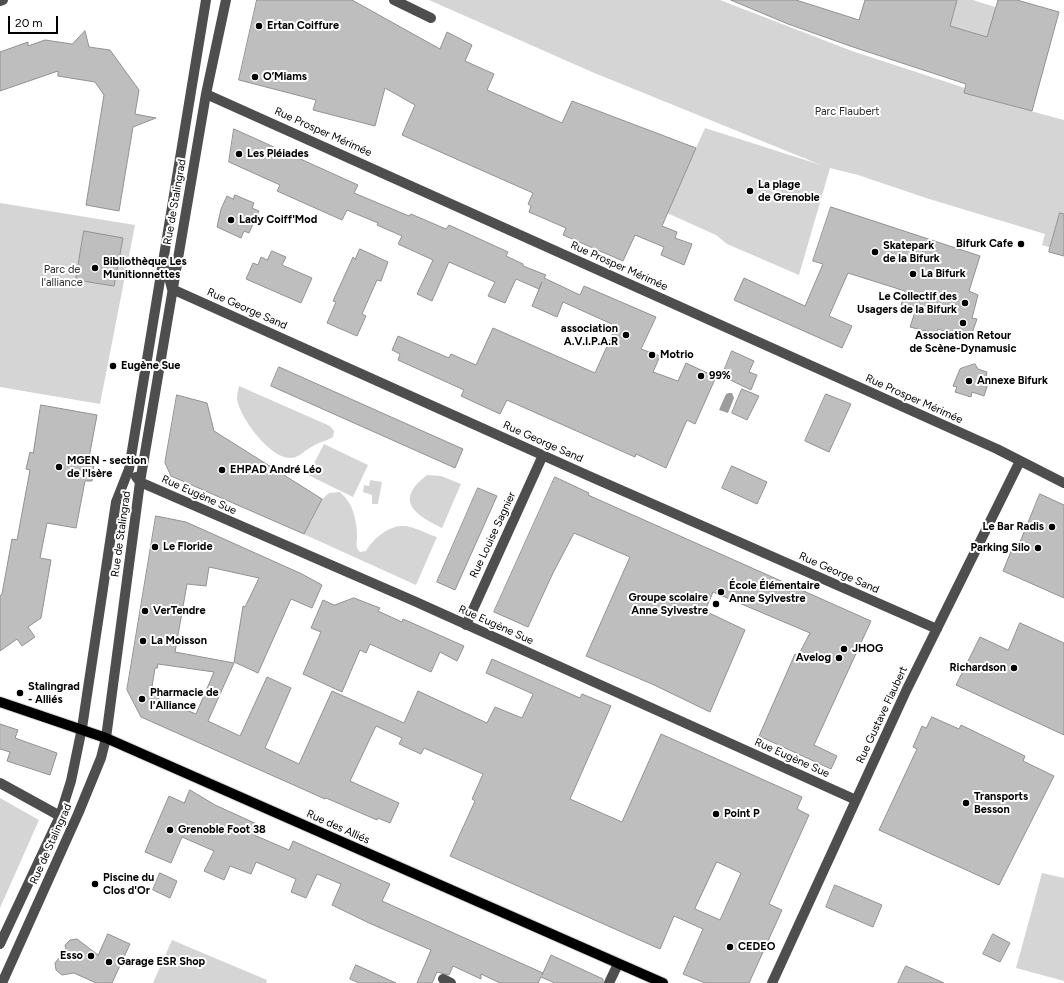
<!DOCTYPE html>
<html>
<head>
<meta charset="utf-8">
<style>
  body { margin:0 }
  #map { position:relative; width:1064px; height:983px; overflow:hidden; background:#fff; font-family:Figtree,sans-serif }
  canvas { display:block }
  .scale { position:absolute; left:8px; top:16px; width:50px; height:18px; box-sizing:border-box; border:2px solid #000; border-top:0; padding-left:5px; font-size:12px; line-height:14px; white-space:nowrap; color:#000; -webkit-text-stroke:3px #fff; paint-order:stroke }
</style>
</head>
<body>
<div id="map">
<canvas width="1064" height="983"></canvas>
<div class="scale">20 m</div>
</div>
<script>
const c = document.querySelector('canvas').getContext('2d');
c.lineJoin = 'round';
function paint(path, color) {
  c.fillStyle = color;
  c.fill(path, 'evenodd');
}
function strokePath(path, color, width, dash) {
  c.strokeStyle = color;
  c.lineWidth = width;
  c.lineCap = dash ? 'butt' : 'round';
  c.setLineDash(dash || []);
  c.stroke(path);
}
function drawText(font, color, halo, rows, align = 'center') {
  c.font = font + ' Figtree,sans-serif';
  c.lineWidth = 4;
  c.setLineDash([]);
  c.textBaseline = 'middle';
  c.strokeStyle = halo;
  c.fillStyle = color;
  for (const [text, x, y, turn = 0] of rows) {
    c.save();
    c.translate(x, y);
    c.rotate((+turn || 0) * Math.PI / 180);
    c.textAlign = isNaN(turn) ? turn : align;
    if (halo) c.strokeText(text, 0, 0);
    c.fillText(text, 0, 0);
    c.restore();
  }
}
paint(new Path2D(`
  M429 0H720L852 51 965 88 964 93 1064 120V252L1042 245 1045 234 926 198 858 175 830 168 799 275 727 244 716 235 667 213 705 128 821 165 592 72Z
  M957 0H973L998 8 987 37 950 26Z
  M0 203 135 225 100 404 0 387Z
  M239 386 330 426 334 431 333 437C327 441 319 442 313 446 306 449 299 458 291 458 270 459 240 418 237 399 237 395 238 390 239 386Z
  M324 444 368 465 353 497 308 475Z
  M427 475 441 476 461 484 442 528C416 515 393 501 427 475Z
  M370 480 382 482 378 504H372V495L363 492 364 485 369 486Z
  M340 492C353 503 357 520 357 537 357 543 355 547 360 552L366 551C373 539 387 527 401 526 412 525 427 534 437 537L416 585 299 532 303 523 309 524 311 522 320 501 329 493Z
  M0 798 39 820 0 908Z
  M1042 873 1064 878V981L1016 968Z
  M172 940 267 980 266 983H153Z`), '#d5d5d5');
paint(new Path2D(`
  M729 393H732L734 398 728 413 719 410 726 394Z`), '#9c9c9c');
const building = new Path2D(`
  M257 0H352L440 49 447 32 472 45 465 61 494 74 487 90 562 123 572 101 696 148 662 226 677 232 675 238 692 244 684 265 661 255 664 247 635 235 623 261 563 235 566 228 529 212 531 206 528 204 533 193 402 135 415 105 385 88 375 126 313 110 316 100 239 80Z
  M731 0H796L859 20 865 0H957L950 26 987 37 998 0H1017L1059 12 1032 111 964 93 966 84 853 47 788 24Z
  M85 31 89 47 110 50 139 90 135 114 156 118 133 127 119 211 86 205 104 95 95 82 58 76V71L0 91V52L28 42V46L45 40 72 44Z
  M234 129 358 185 354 193 409 216 411 214 446 229 449 225 508 252 506 256 523 264V266L546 275 544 278 580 295 584 286 656 317 641 349 660 356 653 372 678 381 686 363 716 377 695 424 687 420 666 468 636 454 635 457 507 400 500 414 461 396 464 390 398 360 400 354 392 350 398 336 449 358 451 354 476 365 493 328 595 373 616 326 563 302 557 317 532 306 542 282 539 289 516 279 505 303 488 296 495 282 449 262 432 301 417 294 433 260 398 244 402 236 377 225 378 223 347 210 342 220 277 191 280 185 229 162Z
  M235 195 254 203 252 208 259 211 249 233 244 231 241 238 217 227 221 209 227 196 233 199Z
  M831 207 980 256 969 291 978 295 972 318 977 319 970 339 938 329 937 334 910 327 916 309 901 305 905 291 848 273 829 316 852 326 842 348 734 300 744 278 805 306 823 264 813 261Z
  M1060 213 1064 214V256L1049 252Z
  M84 231 123 238 114 286 76 280Z
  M360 249 388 262 381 281 377 280 362 314 366 316 357 336 327 323 336 302 333 301 353 257 355 259Z
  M272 251 286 257 282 265 312 278 301 303 246 279 253 263 258 265 261 257 267 260Z
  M732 351 754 361 749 372 757 375 751 390 722 376Z
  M975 364 978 369 987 372 986 376 990 377 984 396 972 392 971 397 955 392 957 387 953 386 960 369Z
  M279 367 463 449 455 468 271 386Z
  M742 389 759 396 747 420 732 413Z
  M826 394 851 404 829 452 805 441Z
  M177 395 207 403 214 431 322 499 304 534 171 476 165 463Z
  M41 405 97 415 88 463 94 464 92 481H85L76 528 47 523 40 558 51 560 41 618 28 627 35 637 22 646 17 639 0 651V596L2 594 12 539 17 540 30 470 26 469 30 452 33 453Z
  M732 466 767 482 757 504 722 488Z
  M555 477 589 493 588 495 871 621 814 745 837 756 831 769 759 736 795 654 798 656 810 633 713 592 705 611 745 630 710 712 652 684 586 656 630 557 574 533 553 573 528 627 494 612Z
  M478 488 497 496 455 590 437 582Z
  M1040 494 1064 505V598L1003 571 1014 544 1018 546Z
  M156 516 186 522 302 574 322 585 312 608 291 599 258 673 234 662 243 606 245 607 259 578 209 567 206 586 187 584 175 652 234 663 208 721 240 736 267 677 291 688 265 748 299 764 332 691 404 723 418 691 487 723 495 707 522 718 533 694 486 673 492 659 580 698 582 694 611 706 570 799 622 822 661 734 802 797 797 809 809 815 769 904 782 910 749 983H705L683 974 703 929 674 916 660 949 450 856 475 801 472 799 483 774 424 748 421 754 399 744 402 738 376 726 350 781 399 803 390 823 378 818 377 820 326 798 325 799 141 717 127 690ZM158 664 214 672 196 714 159 699 152 687 155 668H157ZM717 862 741 873 720 920 695 909Z
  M354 598 380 608 378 611 402 622 403 619 464 646 457 661 440 652 431 672 370 644 366 653 360 650 342 692 303 674 321 632 311 628 323 600 334 605Z
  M1020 623 1064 643V735L956 685 980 637 1008 650Z
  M932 717 959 729 961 725 1025 756 1023 761 1054 776 999 885 879 830 917 749 913 747 922 726 926 728Z
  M0 724 18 730 15 738 57 753 50 775 7 761 10 752 0 749Z
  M190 790 215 805 259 825 254 835 289 850 293 841 390 884 382 901 543 973 542 975 551 955 603 979V983H555L541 977 538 983H500L481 974V979L453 966 449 975 437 972 432 983H417L431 950 369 923 332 905 341 884 317 874 306 898 291 892 296 879 256 862 251 874 230 866 224 880 204 871 214 851 182 837 171 863 145 852 169 796 184 803Z
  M160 873 177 881 170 898 153 890Z
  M835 885 882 905 873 927 826 907Z
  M108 934 130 944 112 983H96L74 973 62 975 56 970 55 963 66 949 65 945 70 940 77 939 98 955Z
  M993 934 1010 943 1000 962 983 954Z
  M356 965 396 983H359L350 979Z
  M906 966 944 983H898Z`);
paint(building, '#bebebe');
strokePath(building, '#929292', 1);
const major = new Path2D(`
  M0 702 106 738 663 983`);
strokePath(major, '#dbdbdb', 12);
strokePath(new Path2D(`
  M394 0 431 18
  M0 1 3 0
  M206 94 997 449 1064 483
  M164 258 172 289 589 476 937 629
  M136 477 140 482 414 601 856 800
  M466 625 543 455
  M0 783 60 816
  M0 944 60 816 71 781 82 728 116 502 129 469 206 0
  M443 979 451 983
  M2 983 78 814 101 758 106 738 140 482 206 94 226 0
  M609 983 618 964
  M772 983 906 691 1020 461`), '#4e4e4e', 10);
strokePath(major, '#000', 10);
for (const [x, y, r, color] of [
  [259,26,4,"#000"],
  [255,77,4,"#000"],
  [239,154,4,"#000"],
  [750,191,4,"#000"],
  [231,220,4,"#000"],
  [1021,244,4,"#000"],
  [875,252,4,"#000"],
  [95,268,4,"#000"],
  [913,274,4,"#000"],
  [965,303,4,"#000"],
  [963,323,4,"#000"],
  [626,335,4,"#000"],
  [652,355,4,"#000"],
  [113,366,4,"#000"],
  [701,376,4,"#000"],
  [969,381,4,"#000"],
  [59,467,4,"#000"],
  [222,470,4,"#000"],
  [1052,527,4,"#000"],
  [155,547,4,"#000"],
  [1038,548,4,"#000"],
  [721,592,4,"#000"],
  [716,604,4,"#000"],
  [145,611,4,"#000"],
  [143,641,4,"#000"],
  [844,649,4,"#000"],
  [839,658,4,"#000"],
  [1014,668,4,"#000"],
  [20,693,4,"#000"],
  [142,699,4,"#000"],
  [966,803,4,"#000"],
  [716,814,4,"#000"],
  [170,830,4,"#000"],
  [95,884,4,"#000"],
  [730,947,4,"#000"],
  [91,956,4,"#000"],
  [109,962,4,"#000"]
]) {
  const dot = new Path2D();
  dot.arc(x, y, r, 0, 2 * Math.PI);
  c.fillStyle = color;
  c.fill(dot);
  strokePath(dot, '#fff', 1.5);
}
drawText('bold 11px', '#000', '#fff', [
  ["Ertan Coiffure",267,26],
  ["O’Miams",263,77],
  ["Les Pléiades",247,154],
  ["La plage",758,185],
  ["de Grenoble",758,198],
  ["Lady Coiff'Mod",239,220],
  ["Bifurk Cafe",1013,244,"right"],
  ["Skatepark",883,246],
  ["de la Bifurk",883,259],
  ["Bibliothèque Les",103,262],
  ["Munitionnettes",103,275],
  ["La Bifurk",921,274],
  ["Le Collectif des",957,297,"right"],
  ["Usagers de la Bifurk",957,310,"right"],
  ["association",618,329,"right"],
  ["A.V.I.P.A.R",618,342,"right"],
  ["Association Retour",963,336,"center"],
  ["de Scène-Dynamusic",963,349,"center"],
  ["Motrio",660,355],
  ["Eugène Sue",121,366],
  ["99%",709,376],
  ["Annexe Bifurk",977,381],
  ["MGEN - section",67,461],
  ["de l'Isère",67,474],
  ["EHPAD André Léo",230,470],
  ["Le Bar Radis",1044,527,"right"],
  ["Le Floride",163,547],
  ["Parking Silo",1030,548,"right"],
  ["École Élémentaire",729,586],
  ["Anne Sylvestre",729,599],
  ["Groupe scolaire",708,598,"right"],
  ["Anne Sylvestre",708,611,"right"],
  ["VerTendre",153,611],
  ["La Moisson",151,641],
  ["JHOG",852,649],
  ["Avelog",831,658,"right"],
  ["Richardson",1006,668,"right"],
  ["Stalingrad",28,687],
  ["- Alliés",28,700],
  ["Pharmacie de",150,693],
  ["l'Alliance",150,706],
  ["Transports",974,797],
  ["Besson",974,810],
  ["Point P",724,814],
  ["Grenoble Foot 38",178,830],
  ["Piscine du",103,878],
  ["Clos d'Or",103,891],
  ["CEDEO",738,947],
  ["Esso",83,956,"right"],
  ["Garage ESR Shop",117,962]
], 'left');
drawText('11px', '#2c2c2c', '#fff', [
  ["Parc Flaubert",847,112],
  ["Parc de",62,270],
  ["l'alliance",62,283]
]);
drawText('11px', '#000', '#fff', [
  ["Rue Prosper Mérimée",323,132,24],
  ["Rue de Stalingrad",175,202,-80],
  ["Rue Prosper Mérimée",619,266,24],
  ["Rue George Sand",247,309,24],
  ["Rue Prosper Mérimée",914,399,24],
  ["Rue George Sand",543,442,24],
  ["Rue Eugène Sue",199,495,24],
  ["Rue de Stalingrad",121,534,-82],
  ["Rue Louise Sagnier",493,535,-65],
  ["Rue George Sand",839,573,24],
  ["Rue Eugène Sue",496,625,24],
  ["Rue Gustave Flaubert",882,715,-65],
  ["Rue Eugène Sue",792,758,24],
  ["Rue des Alliés",338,827,24],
  ["Rue de Stalingrad",51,844,-66]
]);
</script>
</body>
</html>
